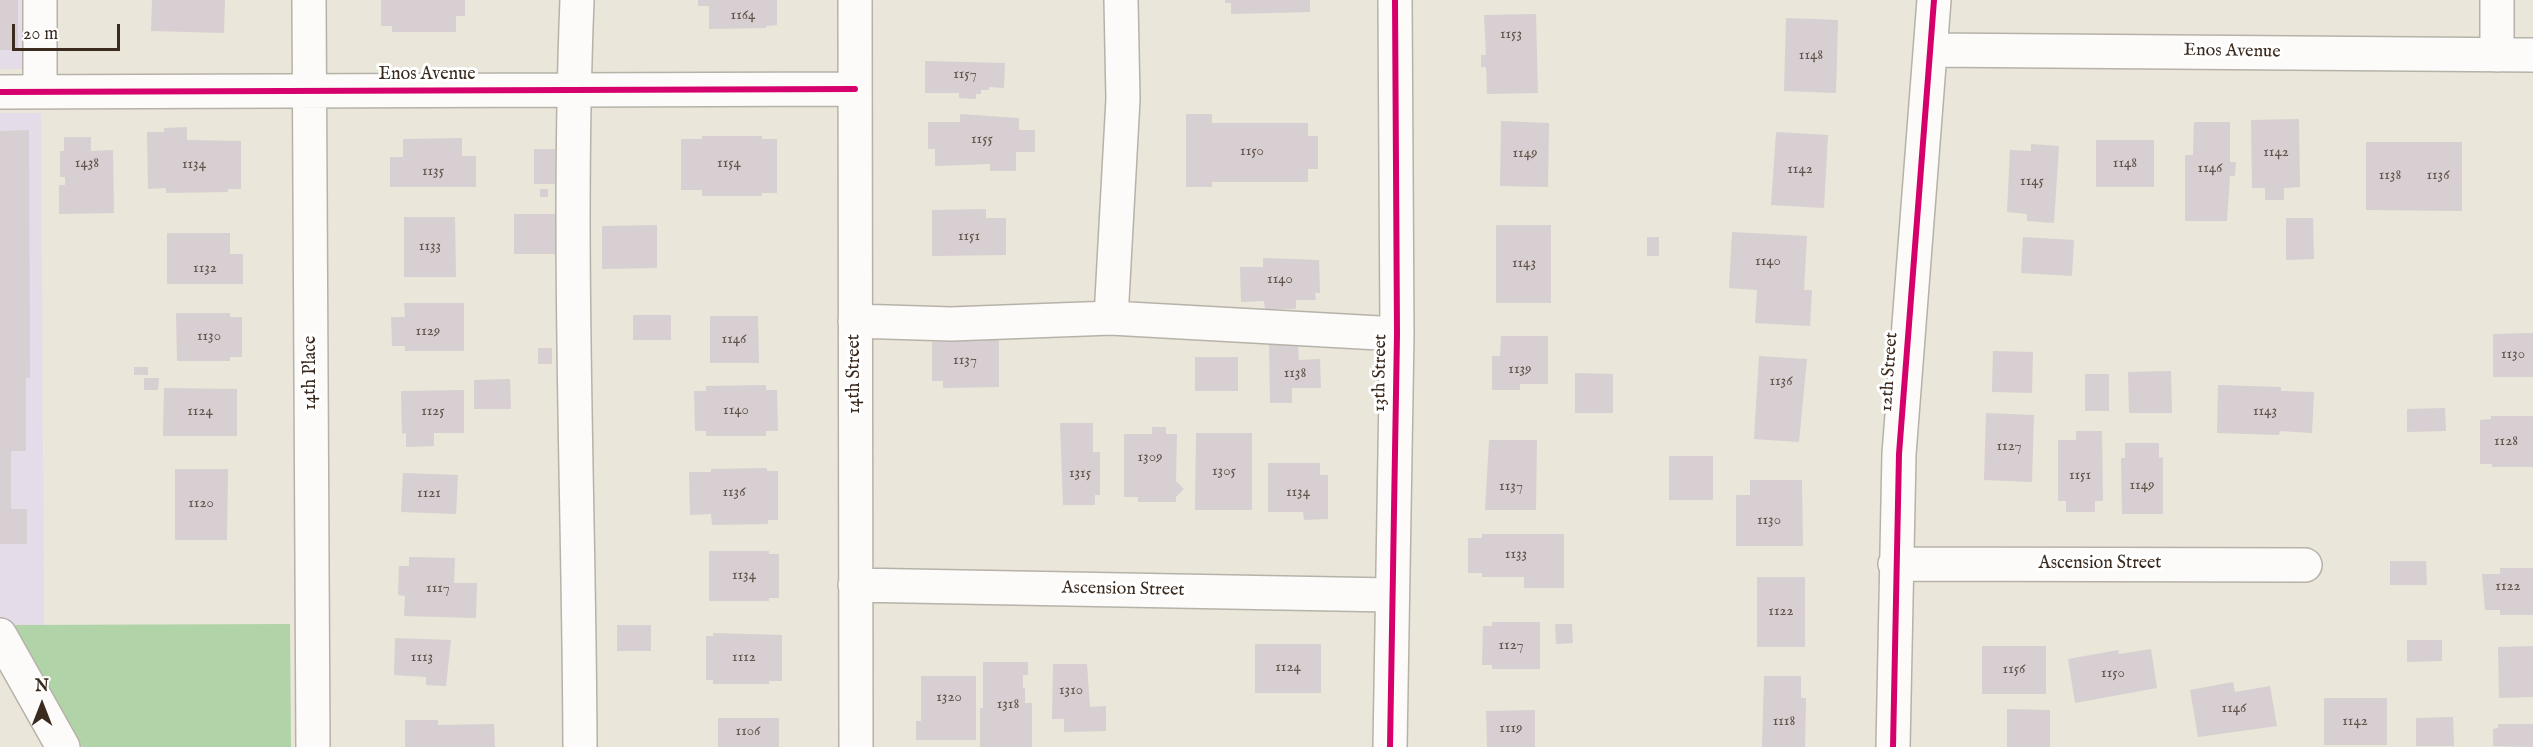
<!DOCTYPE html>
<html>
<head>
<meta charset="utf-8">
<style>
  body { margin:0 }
  #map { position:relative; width:2533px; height:747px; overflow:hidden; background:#eae6d9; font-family:"IM FELL English",serif }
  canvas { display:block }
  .north { position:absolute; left:12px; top:675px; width:60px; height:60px; -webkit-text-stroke:4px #fff; paint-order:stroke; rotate:0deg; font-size:16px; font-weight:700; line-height:24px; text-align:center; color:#3b2a1e }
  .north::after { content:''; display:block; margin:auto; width:21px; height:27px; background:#3b2a1e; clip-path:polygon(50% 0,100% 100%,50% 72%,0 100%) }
  .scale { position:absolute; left:12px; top:24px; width:108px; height:27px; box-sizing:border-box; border:3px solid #3b2a1e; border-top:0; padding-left:8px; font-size:18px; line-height:21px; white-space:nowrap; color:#3b2a1e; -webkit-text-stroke:4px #fff; paint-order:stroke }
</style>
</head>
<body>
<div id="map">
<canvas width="2533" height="747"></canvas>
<div class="north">N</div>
<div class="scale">20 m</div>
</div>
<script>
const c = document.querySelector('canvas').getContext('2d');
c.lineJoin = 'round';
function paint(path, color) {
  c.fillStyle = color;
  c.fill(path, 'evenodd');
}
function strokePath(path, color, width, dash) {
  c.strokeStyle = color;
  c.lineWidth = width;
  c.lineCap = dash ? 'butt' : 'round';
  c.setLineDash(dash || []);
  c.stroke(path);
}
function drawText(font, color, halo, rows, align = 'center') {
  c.font = font + ' "IM FELL English",serif';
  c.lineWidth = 6;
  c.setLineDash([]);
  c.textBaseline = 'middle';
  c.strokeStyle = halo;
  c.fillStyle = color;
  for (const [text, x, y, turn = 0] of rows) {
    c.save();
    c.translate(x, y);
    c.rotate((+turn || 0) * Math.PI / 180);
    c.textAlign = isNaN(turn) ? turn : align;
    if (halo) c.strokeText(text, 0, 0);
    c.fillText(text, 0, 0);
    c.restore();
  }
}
paint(new Path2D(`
  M0 0H30L25 64 22 69H0Z
  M0 113H41L44 625H0Z`), '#e4dce8');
paint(new Path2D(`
  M290 624 291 747H82L20 644 15 625Z`), '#b0d4a8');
paint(new Path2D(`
  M0 0H18V50H0Z
  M152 0H225L224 33 151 31Z
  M381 0H465V16H456V32H392V26H381Z
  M698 0H777V25L766 26V28L709 29V6H698Z
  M1225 0H1310V12L1231 14V3H1225Z
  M1536 14 1538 93 1487 94 1486 67H1481V55H1486L1484 15Z
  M1786 18 1838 20 1836 93 1784 91Z
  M925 61 1005 63 1004 88 989 87V90H981V94H976V99L959 98V93H925Z
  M960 114 1019 118V130H1035V152H1016V171H990V164L935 166V149H928V122H960Z
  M1186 114H1212V123H1308V136H1318V169H1308V182H1212V187H1186Z
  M2299 119 2300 187 2284 188V200H2265V188H2252L2251 120Z
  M1501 121 1549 123 1548 187 1500 186Z
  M2194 122H2230V162H2236L2235 176H2230L2227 221H2185V155H2193Z
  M187 127V140L241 141V189H228V192L166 193V188L148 189 147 132H164V128Z
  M29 130 30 378H26V451H11V509H27V544H0V131Z
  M1776 132 1828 135 1824 208 1771 205Z
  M702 136H762V139H777V193H762V196H702V190H681V139H702Z
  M64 137H91V151L113 150 114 213 59 214V185H65V177H60V151H64Z
  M462 138V156H476V187H390V157H403V139Z
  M2096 140H2154V187H2096Z
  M2366 142H2462V211L2366 210Z
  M2031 144 2059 146 2054 223 2027 221V214L2007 212 2010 150 2031 151Z
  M534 149H555V184H534Z
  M540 189H548V197H540Z
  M986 209V218H1006V255L932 256V210Z
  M514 214H557V254H514Z
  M404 217H455L456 277H404Z
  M2286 218H2313L2314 259 2286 260Z
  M657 225V268L602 269V226Z
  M1496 225H1551V303H1496Z
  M1732 232 1807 236 1804 290H1812L1810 326 1755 323 1757 290 1729 288Z
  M167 233H230V254H243V284H167Z
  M1647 237H1659V256H1647Z
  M2023 237 2074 240 2072 276 2021 273Z
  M1263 258 1319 260 1320 293H1315L1316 300H1296V309H1265L1264 301 1241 302 1240 267H1263Z
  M404 303H464V351H405V346H392L391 317H405Z
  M176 313H230V317H242V357H230V361H177Z
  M633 315H671V340H633Z
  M710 316H758L759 363H710Z
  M2533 333V377H2493V334Z
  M943 336H999V387L943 388V381H932V342H943Z
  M1501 336H1548V384H1520V390H1492V356H1500Z
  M1269 345H1298L1299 360 1320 359 1321 388H1292V403H1270Z
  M538 348H552V364H538Z
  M1993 351 2033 352 2032 393 1992 392Z
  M1759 356 1807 359 1799 442 1754 439Z
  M1195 357H1238V391H1195Z
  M134 367H148V375H134Z
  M2171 371 2172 413H2129L2128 372Z
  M1575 373 1613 374V413H1575Z
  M2085 374H2109V411H2085Z
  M144 378H159L158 390H144Z
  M510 379 511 409H474V380Z
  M766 385V390H777L778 431H766V436H706V431H695L694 391H706V386Z
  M2218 385 2281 387V391L2314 392 2312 433 2280 431 2279 435 2217 433Z
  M164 388 237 389V436H163Z
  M464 390V433H434V446L406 447V433L402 434 401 391Z
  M2445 408 2446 431 2407 432V409Z
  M1986 413 2034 415 2032 482 1984 480Z
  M2491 416H2533V467H2492V464H2480V420L2491 419Z
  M1060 423H1093V452H1100V495H1095V505H1063Z
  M1152 427H1166V434H1177L1176 481 1184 489 1176 497V502H1138V497H1124V434H1152Z
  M2076 431H2102L2103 501H2095V512H2066V501H2058V440H2076Z
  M1196 433H1252V510H1195Z
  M1489 440H1537L1536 510H1485Z
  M2125 443H2159V458L2163 457V514H2122L2121 458H2125Z
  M1669 456H1713V500H1669Z
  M1268 463H1320V475H1328V519L1304 520 1303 512H1268Z
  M767 468V471H778V520H768V524L712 525 711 514 690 515 689 472H711V469Z
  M175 469H228L227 540H175Z
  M403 473 458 475 456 514 401 512Z
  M1750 480H1802L1803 546H1736V495H1750Z
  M1482 534H1564V588H1524V577H1482V573H1468V538H1482Z
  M709 551H769V554H779V598H769V601H709Z
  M409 557 455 558 454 583H477L476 618 404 616 405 596 398 595 399 566H409Z
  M2390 561H2426L2427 585H2390Z
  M2500 568H2533V615H2500V610H2485L2482 574H2500Z
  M1757 577H1805V647H1757Z
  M1492 622H1540V669H1492V665H1482L1483 626H1492Z
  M1555 624H1572L1573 643 1556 644Z
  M617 625H651V651H617Z
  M713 633 782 635V681H769V684H713V680H706V636H713Z
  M395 638 451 640 446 686 426 685V677L394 675Z
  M2407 640H2442V661L2407 662Z
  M1255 644H1321V693H1255Z
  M1982 646H2046V694H1982Z
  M2533 646V697L2499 698 2498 647Z
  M2151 649 2157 688 2075 703 2068 659 2118 650 2119 654Z
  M983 662H1028V675H1023V688H1025V703H1032V747H980V708H983Z
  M1053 664H1087L1090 707 1106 706V731L1064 732V719H1052Z
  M921 676H976V740H916V721H921Z
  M1764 676H1801V698H1806L1805 747H1762Z
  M2233 682 2235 692 2270 686 2277 726 2198 737 2190 690Z
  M2324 698H2387V745H2324Z
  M2007 709 2050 710V747H2007Z
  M1535 710V747H1487L1486 711Z
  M2453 717 2454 746H2416V718Z
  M718 718H779V747H718Z
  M405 720H438V725L494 724 495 747H405Z
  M2498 724H2533V747L2493 746V729L2498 728Z`), '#d7cfd1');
const minor = new Path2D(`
  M309 0 313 747
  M577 0C567 249 579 498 580 747
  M855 0 856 747
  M2497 0V55
  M1931 50 2533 55
  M40 91V0
  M0 92 855 89
  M1111 318 1123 99 1121 0
  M855 321 951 324 1111 318 1397 334
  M1895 564 2305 565
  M855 585 1390 595
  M0 635 63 747
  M1390 747 1397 334 1395 0
  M1893 747 1899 454 1934 0`);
strokePath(minor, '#b6b2a9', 36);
strokePath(minor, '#fcfbf9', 33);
strokePath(new Path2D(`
  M0 92 855 89
  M1390 747 1397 334 1395 0
  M1893 747 1899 454 1934 0`), '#d6006c', 6);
drawText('15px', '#62534b', null, [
  ["1164",743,16],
  ["1153",1511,35],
  ["1148",1811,56],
  ["1157",965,75],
  ["1155",982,140],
  ["1150",1252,152],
  ["1142",2276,153],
  ["1149",1525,154],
  ["1438",87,164],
  ["1154",729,164],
  ["1148",2125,164],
  ["1134",194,165],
  ["1146",2210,169],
  ["1142",1800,170],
  ["1135",433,172],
  ["1138",2390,176],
  ["1136",2438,176],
  ["1145",2032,182],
  ["1151",969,237],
  ["1133",430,247],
  ["1140",1768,262],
  ["1143",1524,264],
  ["1132",205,269],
  ["1140",1280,280],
  ["1129",428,332],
  ["1130",209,337],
  ["1146",734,340],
  ["1130",2513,355],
  ["1137",965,361],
  ["1139",1520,370],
  ["1138",1295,374],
  ["1136",1781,382],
  ["1140",736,411],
  ["1124",200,412],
  ["1125",433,412],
  ["1143",2265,412],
  ["1128",2506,442],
  ["1127",2009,447],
  ["1309",1150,458],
  ["1305",1224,472],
  ["1315",1080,474],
  ["1151",2080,476],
  ["1149",2142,486],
  ["1137",1511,487],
  ["1136",734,493],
  ["1134",1298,493],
  ["1121",429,494],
  ["1120",201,504],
  ["1130",1769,521],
  ["1133",1516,555],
  ["1134",744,576],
  ["1122",2508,587],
  ["1117",438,589],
  ["1122",1781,612],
  ["1127",1511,646],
  ["1113",422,658],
  ["1112",744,658],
  ["1124",1288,668],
  ["1156",2014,670],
  ["1150",2113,674],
  ["1310",1071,691],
  ["1320",949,698],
  ["1318",1008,705],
  ["1146",2234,709],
  ["1118",1784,722],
  ["1142",2355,722],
  ["1119",1511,729],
  ["1106",748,732]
]);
drawText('18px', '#3b2a1e', '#fff', [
  ["Enos Avenue",2232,52,1],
  ["Enos Avenue",427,75],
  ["12th Street",1890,372,-86],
  ["14th Place",311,373,-90],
  ["13th Street",1381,373,-89],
  ["14th Street",855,374,-90],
  ["Ascension Street",2100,564],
  ["Ascension Street",1123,590,1]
]);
</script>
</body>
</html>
